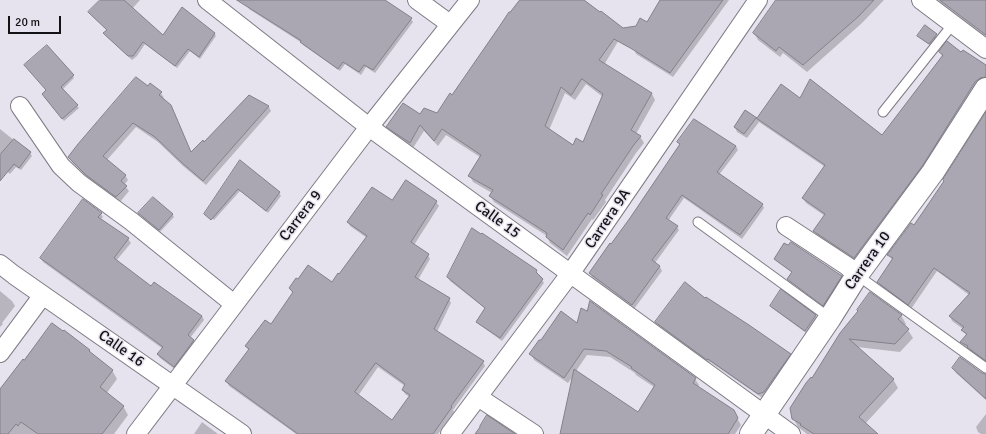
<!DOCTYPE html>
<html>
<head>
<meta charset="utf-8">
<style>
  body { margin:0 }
  #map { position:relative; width:986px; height:434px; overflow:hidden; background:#e7e3ee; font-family:Signika,sans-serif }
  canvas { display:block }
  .scale { position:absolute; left:8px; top:16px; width:53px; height:18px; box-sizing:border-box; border:2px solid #131216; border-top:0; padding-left:5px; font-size:12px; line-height:14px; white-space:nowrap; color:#131216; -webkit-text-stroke:3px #e7e3ee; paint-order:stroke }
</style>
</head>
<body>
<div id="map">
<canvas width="986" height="434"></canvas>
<div class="scale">20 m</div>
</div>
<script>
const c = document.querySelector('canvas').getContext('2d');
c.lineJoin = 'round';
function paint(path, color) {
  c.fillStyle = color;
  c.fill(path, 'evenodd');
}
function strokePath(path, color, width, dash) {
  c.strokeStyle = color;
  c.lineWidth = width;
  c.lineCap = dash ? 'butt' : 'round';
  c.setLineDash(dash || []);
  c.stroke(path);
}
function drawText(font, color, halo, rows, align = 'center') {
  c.font = font + ' Signika,sans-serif';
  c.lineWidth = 3;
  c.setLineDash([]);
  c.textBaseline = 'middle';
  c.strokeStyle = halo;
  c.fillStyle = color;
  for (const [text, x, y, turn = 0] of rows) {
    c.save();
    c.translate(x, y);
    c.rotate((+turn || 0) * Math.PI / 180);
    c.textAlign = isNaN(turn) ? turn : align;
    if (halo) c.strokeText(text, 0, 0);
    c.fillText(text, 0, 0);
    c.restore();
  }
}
paint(new Path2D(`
  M101 0H140L132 9 163 37 214 33 216 36 200 59 190 51 177 68 145 44 137 56 132 60 106 36 104 33 107 30 91 15 89 12Z
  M250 0H383L411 19 413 22 375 73 366 67 361 75 345 64 340 71 303 45 302 43 249 9 247 6Z
  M520 0H581L623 33 604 65 652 94 655 100 636 134 640 136 644 143 636 153 605 200 606 202 593 220 592 219 567 256 550 243 547 236 494 202 490 196 492 193 473 182 470 176 480 157 446 135 438 146 424 131 413 148 391 133 387 127 420 115H437L452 96ZM586 84 603 97 583 143 574 146 549 130 565 93 575 100Z
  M667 0H729L673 77 636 54 634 49Z
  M777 0H884L862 23 807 72 783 53 780 57 758 40 754 33Z
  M938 0H986V37L940 2Z
  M925 27 936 35 938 37 931 46 920 38 918 36Z
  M940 52 961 53 986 69V82L925 170 857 262 817 236 814 231 825 216 806 203 803 198 825 167 759 122 747 138 737 132 735 127 745 111 757 119 781 85 800 99 882 136 942 56Z
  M73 76 74 78 62 90 79 108 64 121 44 97Z
  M148 87 161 93 164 98 162 99 191 154 204 143 249 97 269 107 271 111 206 185 183 166 158 142 136 127 107 160 125 175 128 180 124 185 126 187 129 191 120 202 90 180 72 162 69 157Z
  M986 114V362L971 351 970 349 964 346 961 342 967 336 962 330 963 329 952 321 950 316 969 295 937 271 911 309 881 287 878 282 892 260 889 255 914 226 945 182Z
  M0 129 30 153 32 156 21 170 16 167 10 174 0 165Z
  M678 142 736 146 738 150 719 175 762 204 764 208 742 239 684 198 668 221 677 227 679 230 655 263 660 267 662 271 634 309 592 277 590 273 612 245 680 145Z
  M240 162 279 193 281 196 268 213 240 191 214 220 206 214Z
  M392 202H436L439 206 414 245 428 255 430 259 418 280 449 299 451 303 437 332 483 362 485 366 453 410 454 412 438 434H296L229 386 227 382 249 351 246 346 272 326 293 294 290 289 332 283 340 275 367 238 350 226 348 222ZM378 367 405 386 403 390 405 394 410 397 392 422 358 396Z
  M139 213 172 214 174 217 160 232 141 216Z
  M101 214 103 217 100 220 128 239 131 243 116 261 151 287 202 316 204 320 190 338 194 340 196 344 176 370 160 358 158 355 163 349 43 262 41 258Z
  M775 259 841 276 843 279 825 307 790 282 788 280 793 273 776 261Z
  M536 271 544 283 502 341 480 325 477 322 486 309 450 281 448 277Z
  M0 291 12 301 15 306 2 323 3 324 0 327Z
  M781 291 816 316 817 318 806 333 772 308 771 306Z
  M706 299 790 354 792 358 766 396 761 397 710 362V363L658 326 656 322Z
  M901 315 906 324 904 326 908 330 913 338 900 352 857 347 893 379 898 388 865 424 876 434H807L798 427 793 418 812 379 839 337Z
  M578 325 695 379 699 385 697 387 737 418 741 425 735 434H561L574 375 568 383 534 360 531 354ZM587 355 610 357 635 373 636 375 654 387 638 414 576 371Z
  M89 350 92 354 112 370 117 379 106 394 123 406 128 415 114 434H0V391Z
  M953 368 986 375V400L956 373Z
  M986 414V434H981L978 432 976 427Z
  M202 422 218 434H194Z`), '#0003');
const building = new Path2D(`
  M100 0H124L163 35 182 7 215 33 199 57 188 49 175 66 143 42 133 56H128L103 33 107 30 88 12Z
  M237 0H385L412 18 373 70 364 65 359 72 343 62 338 69 300 42 301 41Z
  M520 0H584L600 12 601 11 623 28 636 26 640 18 647 22 660 0H723L670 73 632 49 614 39 599 60 652 93 631 130 641 136 633 146 601 194 603 195 590 215 588 213 563 250 546 237 547 233 489 196 493 190 468 176 481 155 442 129 434 141 420 125 410 143 386 127 403 103 420 114 424 108 437 113 450 93 452 95 499 27 509 12H510ZM582 79 603 94 583 142 576 138 573 145 545 126 561 87 571 95Z
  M776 0H874L859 16 803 65 779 47 776 51 753 33Z
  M940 0H986V35L962 17Z
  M925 25 937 34 929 44 917 36Z
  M947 41 961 52 963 50 986 65V77L980 78 975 82 923 165 854 258 813 231 825 214 802 198 825 165 756 118 744 134 734 127 745 110 757 118 781 84 800 98 810 79 882 135 943 55 939 52Z
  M47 45 74 75 61 87 78 105 62 119 42 94 46 90 24 65Z
  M136 77 148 86 150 83 162 92 159 95 171 105 191 152 203 140 204 142 249 95 269 106 203 181 180 161 155 137 133 123 103 156 126 175 121 181 127 186 116 197 86 175 68 157 78 144Z
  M986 112V361L967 347 968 346 960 342 967 334 961 330 964 327 949 316 970 293 934 268 908 305 877 282 893 258 887 255 911 223 914 225 925 209 944 181 943 180Z
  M694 119 736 146 717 172 763 204 740 235 682 195 666 218 678 226 652 260 660 266 632 305 589 273 610 243 611 244 630 218 680 144 677 142Z
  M14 139 31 152 19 168 14 164 0 181V155Z
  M240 160 280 192 266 211 238 189 211 220 204 214Z
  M406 180 437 201 411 242 429 254 415 277 450 298 434 329 484 361 451 406 452 407 433 434H298L225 381 249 349 245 346 265 320 271 324 293 292 289 288 296 278 298 279 308 265 332 282 338 273 339 274 367 236 347 222 372 187 392 200ZM376 363 405 384 402 390 410 395 392 420 355 392Z
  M153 197 173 214 159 230 138 213Z
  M83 199 102 213 98 217 129 238 114 258 151 286 154 282 202 316 188 335 194 340 174 367 157 354 163 347 132 324 40 258Z
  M472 228 481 234 482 233 537 270 536 272 543 279 500 338 476 322 485 308 447 277Z
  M791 242 842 276 823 306 787 279 792 272 774 259 784 243 788 245Z
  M685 282 705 298 706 297 749 325 791 354 764 392 758 394 708 359 707 360 655 322Z
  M781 289 816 315 805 331 770 306Z
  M870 292 902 315 898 319 909 329 895 344 849 339 894 379 859 417 878 434H814L800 425 801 424 792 419 790 408 806 383 811 377 812 378 840 333 858 311 857 310Z
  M590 301 696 378 693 383 734 410 738 418 728 434H560L574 369 638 412 655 385 631 368 632 367 606 351 584 349 564 378 529 354 539 340H541L561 311 577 323 581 308 587 311Z
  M52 323 63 331 64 330 90 350 89 351 113 370 100 387 124 406 102 434H38L21 422 18 426 16 424 8 434H0V389L23 359 24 360Z
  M960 357 982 373 986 374V399L952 368Z
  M487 415 515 434H475L480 427V426Z`);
paint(building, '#aba7b2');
strokePath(building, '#83808a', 1);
const lane = new Path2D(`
  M883 112 953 24
  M698 222 830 318
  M857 275 986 368`);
const street = new Path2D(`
  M207 0 369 127 791 434
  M417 0 450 24
  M921 0 986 49
  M20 106 61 166 79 183 131 221 234 304
  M786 226 847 266 857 275
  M0 264 14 275 242 434
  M0 353 43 295
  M478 397 534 434
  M136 434 369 127 470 0
  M450 434 570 274 758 0`);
const secondary = new Path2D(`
  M751 434 830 318 857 275 933 172 986 89`);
strokePath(lane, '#7e7b85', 11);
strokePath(street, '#7e7b85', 20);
strokePath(secondary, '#7e7b85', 24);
strokePath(lane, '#fff', 9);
strokePath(street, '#fff', 18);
strokePath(secondary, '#fff', 22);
drawText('15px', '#131216', '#e7e3ee', [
  ["Carrera 9",301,216,-53],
  ["Carrera 9A",608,219,-56],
  ["Calle 15",497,220,36],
  ["Carrera 10",868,261,-55],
  ["Calle 16",121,349,35]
]);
</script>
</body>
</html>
